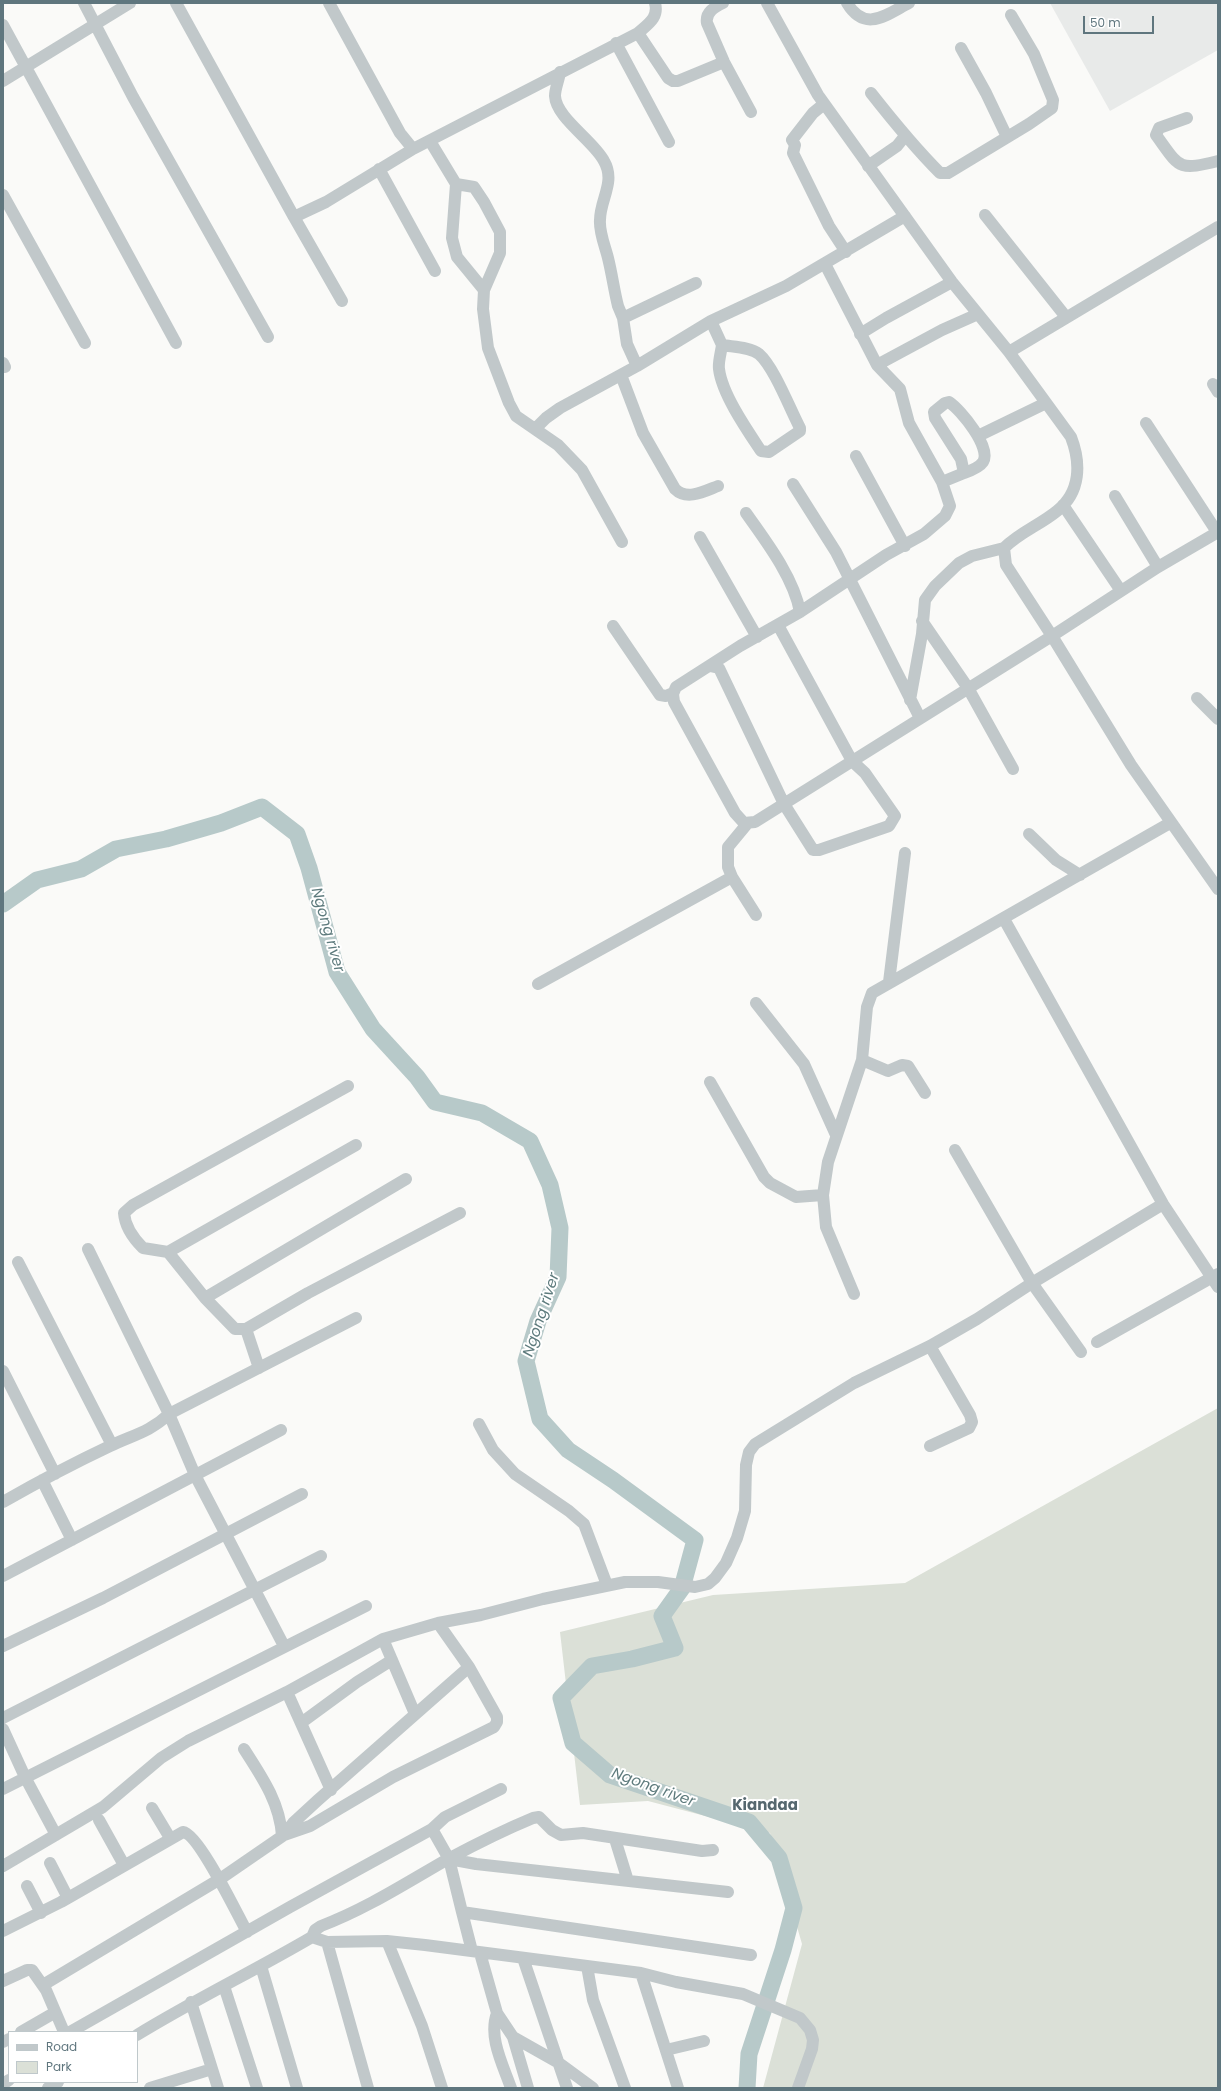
<!DOCTYPE html>
<html>
<head>
<meta charset="utf-8">
<style>
  body { margin:0 }
  #map { position:relative; width:1221px; height:2091px; overflow:hidden; background:#fafaf8; font-family:Poppins,sans-serif }
  canvas { display:block }
  .frame { position:absolute; inset:0; border:4px solid #5f767e; pointer-events:none }
  .legend { position:absolute; left:8px; top:2031px; width:130px; height:52px; box-sizing:border-box; background:#fff; border:1px solid #bfc8cb; margin:0; padding:5px 7px; list-style:none; font-size:12px; color:#5f767e }
  .legend li { display:flex; align-items:center; gap:8px; height:20px }
  .legend b { width:20px; border:1px solid #bfc8cb }
  .scale { position:absolute; left:1083px; top:16px; width:71px; height:18px; box-sizing:border-box; border:2px solid #5f767e; border-top:0; padding-left:5px; font-size:12px; line-height:14px; white-space:nowrap; color:#5f767e; -webkit-text-stroke:3px #fff; paint-order:stroke }
</style>
</head>
<body>
<div id="map">
<canvas width="1221" height="2091"></canvas>
<div class="frame"></div>
<ul class="legend">
<li><b style="height:5px;background:#c1c8ca"></b>Road</li>
<li><b style="height:11px;background:#dbe0d7"></b>Park</li>
</ul>
<div class="scale">50 m</div>
</div>
<script>
const c = document.querySelector('canvas').getContext('2d');
c.lineJoin = 'round';
function paint(path, color) {
  c.fillStyle = color;
  c.fill(path, 'evenodd');
}
function strokePath(path, color, width, dash) {
  c.strokeStyle = color;
  c.lineWidth = width;
  c.lineCap = dash ? 'butt' : 'round';
  c.setLineDash(dash || []);
  c.stroke(path);
}
function drawText(font, color, halo, rows, align = 'center') {
  c.font = font + ' Poppins,sans-serif';
  c.lineWidth = 4;
  c.setLineDash([]);
  c.textBaseline = 'middle';
  c.strokeStyle = halo;
  c.fillStyle = color;
  for (const [text, x, y, turn = 0] of rows) {
    c.save();
    c.translate(x, y);
    c.rotate((+turn || 0) * Math.PI / 180);
    c.textAlign = isNaN(turn) ? turn : align;
    if (halo) c.strokeText(text, 0, 0);
    c.fillText(text, 0, 0);
    c.restore();
  }
}
paint(new Path2D(`
  M1050 3H1218V50L1110 111Z`), '#e8eae9');
paint(new Path2D(`
  M1218 1408V2088H763L802 1944 770 1833 648 1801 580 1805 560 1632 713 1595 905 1583Z`), '#dbe0d7');
strokePath(new Path2D(`
  M3 904 37 880 81 869 116 849 166 839 221 823 262 807 297 834 309 868 337 972 373 1029 417 1077 435 1102 482 1113 530 1141 550 1185 560 1228 558 1277 538 1321 526 1361 540 1419 568 1450 613 1480 695 1540 682 1588 662 1616 675 1648 632 1659 592 1666 561 1698 573 1743 610 1775 749 1822 779 1858 794 1908 783 1950 749 2054 747 2088`), '#b7c9c9', 17);
strokePath(new Path2D(`
  M84 3 133 97 268 337
  M176 3 294 217 326 202 413 149
  M329 3 400 133 413 149 638 33C648 24 659 18 655 3
  M723 3C715 7 705 12 707 23L724 62 751 112
  M767 3 818 95 952 282 1009 352 1071 437C1081 463 1081 492 1057 511 1040 525 1020 532 1004 548L1006 565 1052 636 1131 765 1218 889
  M847 3C865 33 886 15 909 3
  M3 25 176 343
  M638 33 668 78 673 81H678L724 62
  M616 43 669 142
  M961 48 986 93 1007 137
  M560 72C559 80 555 88 555 96 556 118 594 141 604 161 616 182 600 199 600 220 599 232 605 246 608 258 612 274 614 290 618 306L623 318 627 344 637 366
  M3 81 130 3
  M871 93C893 121 915 148 940 173H948L1029 124 1052 108 1053 100 1034 54 1011 15
  M824 104 813 113 792 140 795 145 793 153 829 226 846 252
  M1187 118 1159 128 1156 135C1180 168 1177 171 1218 161
  M430 141 456 184 474 187 484 202 500 232V253L484 290 483 309 488 348 509 403 516 416 558 445 582 470 622 542
  M868 166 897 146 905 136
  M379 169 435 271
  M456 184 452 238 457 257 484 290
  M3 195 85 343
  M985 215 1066 317
  M294 217 342 301
  M825 264 877 365 900 389 909 423 942 482 950 506 945 516 924 534 886 555 800 612 740 646 676 687 673 694 674 702 735 813 744 823 755 822 1052 636 1158 567 1218 532
  M623 318 696 283
  M711 321 722 345
  M860 334 886 318 952 282
  M722 345C733 347 750 347 759 354 774 367 790 409 800 428V431L769 452 761 451C747 430 722 394 719 369 718 362 721 353 722 345Z
  M1009 352 1218 227
  M3 363 5 367
  M877 365 942 330 978 314
  M621 375 643 433 675 489C687 501 705 491 718 486
  M1213 384 1218 392
  M1146 423 1217 532
  M536 428 546 418 560 408 637 366 711 321 786 286 905 216
  M978 436 1046 403
  M856 456 905 546
  M942 482 964 473C970 471 979 468 983 462 992 448 961 410 949 402L945 403 934 412 935 418 961 459 964 473
  M793 484 836 552 920 718
  M1115 496 1158 567
  M1063 505 1121 591
  M746 513C766 541 794 578 800 612
  M700 537 757 637
  M922 621 968 688 1013 769
  M613 626 660 695 666 696 673 693
  M710 666 719 668 784 804 813 850H819L889 826 895 816 865 773 852 761 778 625
  M1197 698 1218 719
  M910 700 922 634 925 600 935 586 959 563 972 556 1004 548
  M1029 834 1056 860 1080 875
  M732 877 756 915
  M1004 919 1163 1204 1218 1287
  M889 982 905 853
  M538 984 732 877 728 867V847L747 824
  M756 1003 804 1064 836 1135
  M862 1060 888 1071 902 1065 908 1066 925 1093
  M710 1082 764 1177 770 1183 796 1197 823 1195
  M955 1150 1032 1283 1081 1352
  M88 1249 169 1414 195 1475 284 1646
  M168 1252 356 1145
  M18 1262 112 1445
  M854 1294 826 1227 823 1195 828 1162 862 1060 867 1007 872 993 1170 823
  M205 1298 406 1179
  M246 1329 308 1293 460 1213
  M1097 1342 1218 1274
  M930 1346 970 1415 972 1422 969 1428 930 1446
  M259 1368 246 1329H235L205 1298 168 1252 143 1248C133 1238 125 1227 124 1213L133 1205 348 1086
  M3 1371 55 1474
  M479 1424 493 1450 515 1474 569 1511 584 1524 607 1585
  M42 1480 72 1540
  M3 1502C38 1482 74 1463 110 1446 133 1435 150 1432 169 1414L356 1318
  M3 1576 281 1430
  M383 1639 415 1714
  M3 1646 103 1598 302 1494
  M287 1692 331 1790
  M3 1718 321 1556
  M301 1723 357 1682 392 1660
  M3 1729 25 1777 56 1835
  M244 1749C262 1777 280 1803 282 1836
  M3 1789 366 1606
  M152 1808 170 1838
  M99 1820 124 1865
  M432 1829 449 1859 462 1912 751 1955
  M284 1835 293 1823 318 1800 469 1667
  M615 1839 628 1881
  M449 1859 476 1864 728 1892
  M50 1863 68 1898
  M3 1866 103 1807 161 1758 188 1741 287 1692 383 1639 438 1623 481 1615 543 1599 625 1582H658L695 1587 708 1584 715 1578 726 1563 737 1538 745 1511 746 1465 749 1452 755 1444 854 1383 930 1346 977 1319 1032 1283 1163 1204
  M27 1886 41 1913
  M462 1912 472 1951
  M3 1931 61 1902 183 1832C199 1834 238 1916 247 1932
  M312 1937 327 1942 387 1941 425 1945 641 1973 676 1982 743 1994 800 2018 810 2030 813 2040 812 2049 798 2088
  M387 1941 422 2026 442 2088
  M327 1942 368 2088
  M480 1953 497 2013 513 2037 528 2088
  M523 1958 567 2088
  M261 1966 297 2088
  M587 1966 593 2000 625 2088
  M641 1973 678 2088
  M3 1981 27 1970H32L46 1990 64 2032
  M43 1985 220 1879 284 1835 310 1826 393 1777 494 1727 497 1722V1717L469 1667 438 1623
  M224 1986 257 2088
  M191 2002 218 2088
  M497 2013C488 2037 503 2065 511 2088
  M21 2032 54 2013
  M70 2032 290 1907 432 1829 445 1817 501 1789
  M137 2035C194 2000 254 1971 312 1937L315 1930 321 1926C366 1909 406 1883 448 1859 476 1844 504 1830 533 1818L539 1817 552 1830 561 1835 583 1833 702 1851 713 1850
  M513 2037 559 2063 593 2088
  M3 2042 9 2039
  M666 2050 704 2041
  M3 2084 9 2080
  M48 2088 58 2082
  M150 2088 212 2069`), '#c1c8ca', 12);
drawText('italic 15px', '#5e7b7d', '#fff', [
  ["Ngong river",327,930,74],
  ["Ngong river",542,1315,-72],
  ["Ngong river",653,1788,20]
]);
drawText('bold 15px', '#56686f', '#fff', [
  ["Kiandaa",765,1806]
]);
</script>
</body>
</html>
